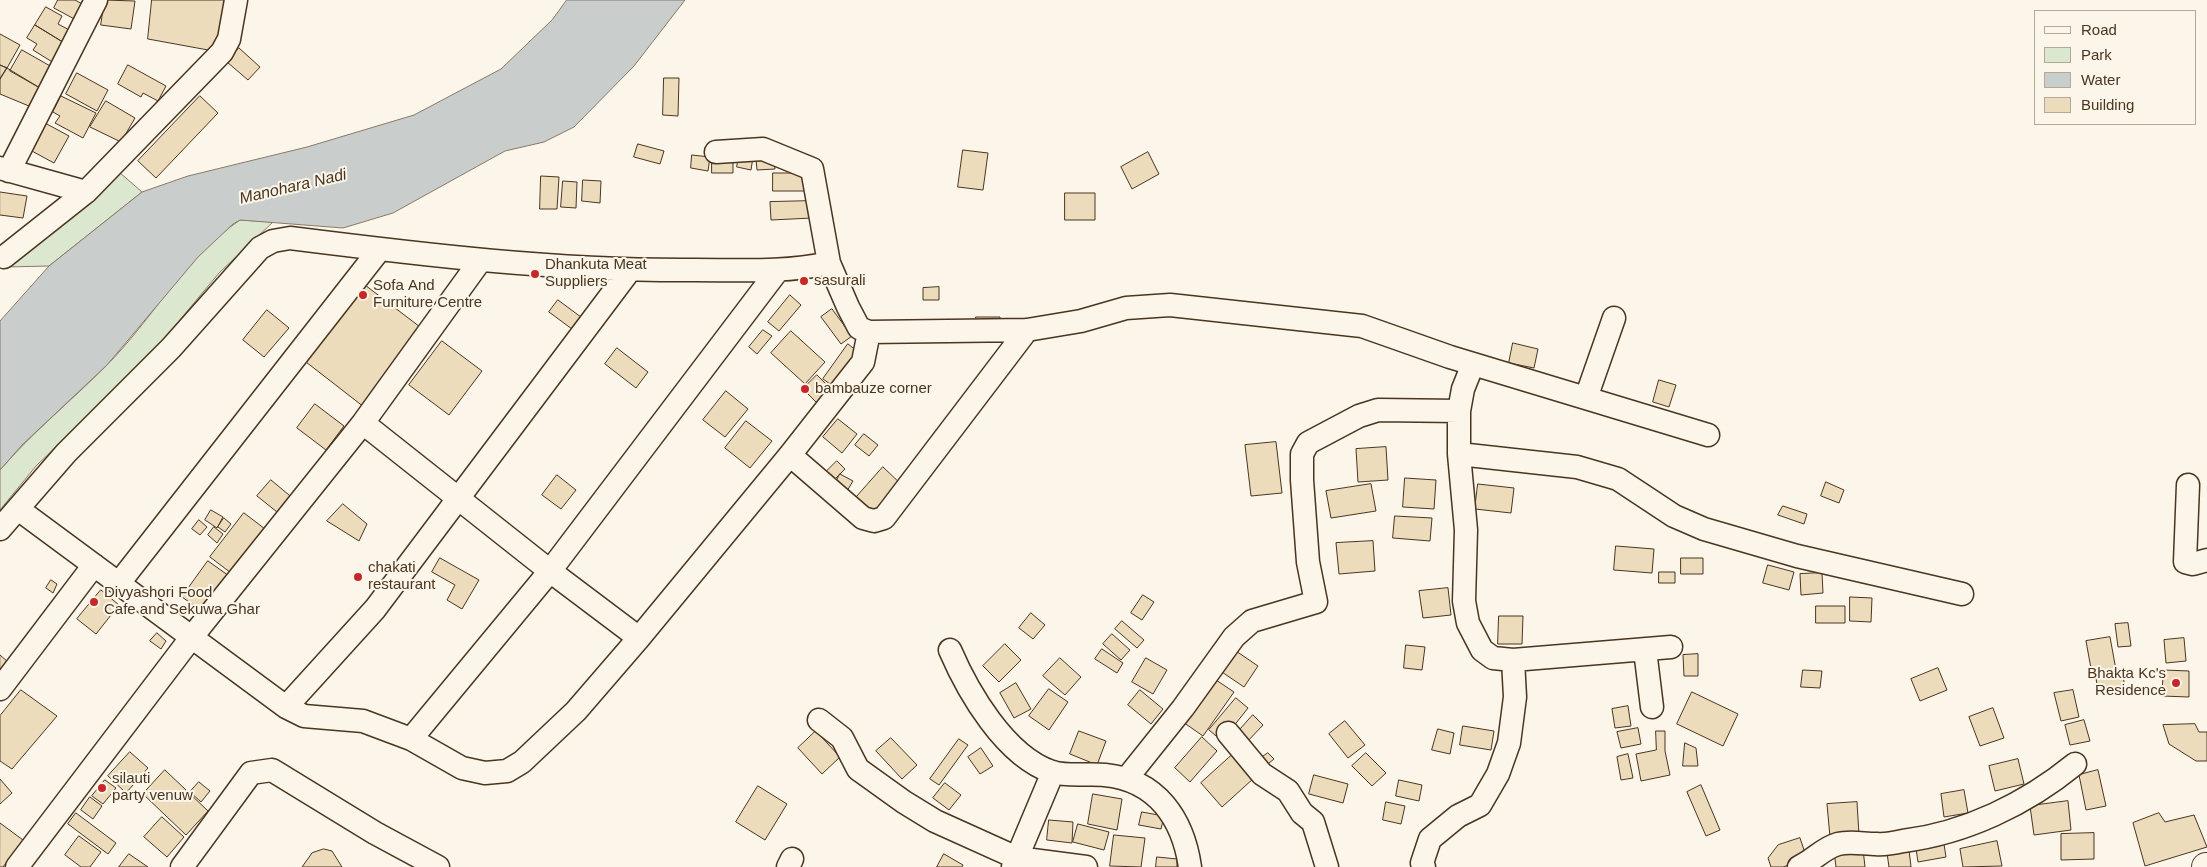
<!DOCTYPE html>
<html>
<head>
<meta charset="utf-8">
<style>
  body { margin:0 }
  #map { position:relative; width:2207px; height:867px; overflow:hidden; background:#fbf6e9; font-family:Arial,sans-serif }
  canvas { display:block }
  .legend { position:absolute; left:2034px; top:10px; width:162px; height:115px; box-sizing:border-box; background:#fbf6e9; border:1px solid #b4a999; margin:0; padding:6px 9px; list-style:none; font-size:15px; color:#4a3520 }
  .legend li { display:flex; align-items:center; gap:10px; height:25px }
  .legend b { width:25px; border:1px solid #b4a999 }
</style>
</head>
<body>
<div id="map">
<canvas width="2207" height="867"></canvas>
<ul class="legend">
<li><b style="height:6px;background:#fbf6e9"></b>Road</li>
<li><b style="height:14px;background:#dce7d0"></b>Park</li>
<li><b style="height:14px;background:#c9cecd"></b>Water</li>
<li><b style="height:14px;background:#ecdcbc"></b>Building</li>
</ul>
</div>
<script>
const c = document.querySelector('canvas').getContext('2d');
c.lineJoin = 'round';
function paint(path, color) {
  c.fillStyle = color;
  c.fill(path, 'evenodd');
}
function strokePath(path, color, width, dash) {
  c.strokeStyle = color;
  c.lineWidth = width;
  c.lineCap = dash ? 'butt' : 'round';
  c.setLineDash(dash || []);
  c.stroke(path);
}
function drawText(font, color, halo, rows, align = 'center') {
  c.font = font + ' Arial,sans-serif';
  c.lineWidth = 4;
  c.setLineDash([]);
  c.textBaseline = 'middle';
  c.strokeStyle = halo;
  c.fillStyle = color;
  for (const [text, x, y, turn = 0] of rows) {
    c.save();
    c.translate(x, y);
    c.rotate((+turn || 0) * Math.PI / 180);
    c.textAlign = isNaN(turn) ? turn : align;
    if (halo) c.strokeText(text, 0, 0);
    c.fillText(text, 0, 0);
    c.restore();
  }
}
const green = new Path2D(`
  M119 172 142 192 49 266 5 267Z
  M240 220 273 222 219 273 159 345 103 402 36 466 0 510V470C33 432 71 401 106 366 152 320 185 257 240 220Z`);
paint(green, '#dce7d0');
strokePath(green, '#887966', 1);
const water = new Path2D(`
  M567 0H685L634 66 574 127 544 142 505 151 393 213 343 228 240 220 233 224 198 257 107 365 22 445 0 470V321L49 266 142 192 188 176 307 147 414 115 501 69 552 20Z`);
paint(water, '#c9cecd');
strokePath(water, '#887966', 1);
const building = new Path2D(`
  M58 0H75L86 6 78 21 54 8Z
  M105 0 135 1 131 29 101 25Z
  M152 0H227L219 52 148 39Z
  M46 7 62 16 58 24 73 32 66 44 35 25Z
  M35 25 66 44 54 63 33 50 37 44 27 38Z
  M0 34 20 45 7 68 0 65Z
  M239 48 260 67 248 80 227 62Z
  M22 50 52 67 40 88 10 71Z
  M0 65 7 68 0 79Z
  M128 65 166 86 158 101 143 93 141 97 118 84Z
  M7 68 40 88 29 106 0 94V79Z
  M77 73 108 90 97 111 66 94Z
  M664 78H679L678 116 663 115Z
  M61 96 96 113 83 138 55 123 60 116 53 112Z
  M200 96 218 113 156 178 138 161Z
  M106 101 135 118 121 142 90 127Z
  M45 123 69 136 54 163 30 150Z
  M638 144 664 151 660 164 634 157Z
  M963 150 988 153 983 190 958 187Z
  M1148 152 1159 174 1132 189 1121 167Z
  M692 155 710 157 708 171 691 168Z
  M739 155 753 157 751 170 737 167Z
  M774 158 775 169 757 170 756 159Z
  M712 161 733 162V173H712Z
  M773 173H810V191H773Z
  M541 176 559 177 557 209H540Z
  M583 180 601 181 600 203 582 201Z
  M563 181 577 182 576 208 561 207Z
  M0 192 27 196 23 218 0 215Z
  M1065 193H1095V220H1065Z
  M812 201V218L771 220 770 202Z
  M365 285 424 330 364 407 306 362Z
  M939 287V300H923V288Z
  M790 295 801 305 779 331 768 322Z
  M558 300 585 320 576 332 549 312Z
  M832 309 852 336 841 344 821 317Z
  M267 310 289 328 264 357 243 340Z
  M976 317H1000V328H976Z
  M763 330 772 336 757 354 749 347Z
  M791 331 825 362 805 384 771 353Z
  M442 341 482 371 449 415 409 385Z
  M1513 343 1538 349 1534 368 1509 363Z
  M848 344 862 355 837 389 823 379Z
  M617 348 648 372 636 388 605 364Z
  M817 375 833 391 819 405 803 389Z
  M1659 380 1676 385 1669 407 1653 402Z
  M726 391 748 409 725 437 703 420Z
  M315 404 344 426 326 450 297 428Z
  M838 419 857 434 842 453 823 437Z
  M746 421 772 441 750 468 725 448Z
  M864 434 878 445 869 456 855 445Z
  M1276 442 1282 493 1251 496 1245 445Z
  M1386 447 1388 480 1358 482 1356 449Z
  M837 461 845 469 834 480 826 472Z
  M883 467 903 486 873 519 853 501Z
  M840 474 853 481 847 491 835 484Z
  M557 475 576 490 561 509 542 495Z
  M1405 478 1436 480 1434 509 1403 507Z
  M271 480 295 500 282 516 257 496Z
  M1826 482 1844 490 1839 503 1821 496Z
  M1371 484 1376 511 1331 518 1326 491Z
  M1478 484 1514 488 1511 513 1475 509Z
  M343 504 367 524 359 541 327 521Z
  M1783 506 1807 514 1804 524 1778 515Z
  M211 510 223 517 217 528 205 520Z
  M244 513 269 532 235 576 210 557Z
  M1395 516 1432 518 1430 541 1393 538Z
  M224 518 231 524 225 532 218 527Z
  M199 520 207 527 200 535 192 529Z
  M214 527 223 534 217 543 208 535Z
  M1373 541 1375 571 1339 574 1336 543Z
  M1616 546 1654 549 1652 573 1614 570Z
  M440 558 479 580 462 609 447 600 455 585 432 572Z
  M1681 558H1703V574H1681Z
  M208 561 232 578 206 614 182 597Z
  M1768 565 1794 572 1789 590 1763 583Z
  M1659 572H1675V583H1659Z
  M1822 573 1823 593 1801 595 1800 574Z
  M51 580 57 584 53 593 46 588Z
  M1448 588 1451 615 1423 618 1419 591Z
  M101 590 119 605 96 634 77 619Z
  M1143 595 1154 602 1142 620 1131 613Z
  M1850 597 1872 598 1871 622 1850 621Z
  M1816 606H1845V623H1816Z
  M1031 613 1045 625 1033 639 1019 628Z
  M1499 616H1523L1522 644H1498Z
  M1122 621 1144 640 1137 648 1115 629Z
  M2128 623 2131 646 2118 647 2115 624Z
  M157 633 166 641 161 649 150 641Z
  M1112 634 1130 650 1121 660 1103 644Z
  M2110 637 2116 670 2092 674 2086 641Z
  M2184 638 2186 661 2166 663 2164 640Z
  M1005 644 1021 660 999 682 983 666Z
  M1406 645 1425 647 1422 670 1404 668Z
  M1102 649 1123 663 1117 673 1095 659Z
  M1233 649 1258 666 1244 687 1219 670Z
  M1698 654V676H1684L1683 655Z
  M0 655 8 662 0 671Z
  M1060 658 1081 677 1065 695 1043 676Z
  M1146 658 1167 670 1153 694 1132 682Z
  M1938 668 1947 690 1920 701 1911 679Z
  M1803 670 1822 671 1820 688 1801 687Z
  M2164 670 2189 671V697L2162 696Z
  M2122 673 2125 686 2098 691 2096 678Z
  M1213 678 1234 692 1203 736 1183 722Z
  M1016 683 1031 709 1014 718 1000 693Z
  M1049 689 1068 702 1049 730 1029 716Z
  M21 690 57 716 12 769 0 761V716Z
  M1140 690 1163 709 1151 724 1128 705Z
  M2073 690 2079 717 2061 721 2054 693Z
  M1692 692 1738 714 1723 746 1677 724Z
  M1236 698 1248 708 1222 741 1209 730Z
  M1628 706 1631 726 1615 728 1612 709Z
  M1993 708 2004 738 1980 746 1969 717Z
  M1253 715 1263 725 1246 743 1236 734Z
  M2084 720 2090 741 2070 745 2065 725Z
  M1345 721 1365 745 1348 758 1329 734Z
  M2195 724 2199 732H2207V761H2196L2169 744 2163 725Z
  M1463 726 1494 731 1491 750 1460 745Z
  M1638 728 1641 744 1621 748 1617 732Z
  M1438 729 1454 733 1450 754 1432 750Z
  M816 731 840 757 822 774 798 748Z
  M1079 731 1106 741 1097 765 1070 754Z
  M1656 731H1665V751L1670 775 1641 781 1636 754 1656 750Z
  M1202 737 1217 751 1190 782 1175 768Z
  M891 738 917 765 902 779 876 751Z
  M959 739 968 745 939 785 930 779Z
  M1685 743 1696 748 1698 766H1683Z
  M981 748 993 766 980 774 968 757Z
  M130 752 148 768 126 793 108 776Z
  M1268 753 1274 759 1263 768 1257 761Z
  M1366 753 1386 773 1372 786 1352 766Z
  M1628 754 1633 778 1621 780 1617 757Z
  M1232 755 1254 778 1222 807 1201 783Z
  M2018 759 2024 784 1995 791 1989 766Z
  M165 770 208 811 186 835 143 794Z
  M2098 770 2106 806 2086 810 2079 775Z
  M1314 775 1348 784 1343 803 1309 794Z
  M0 779 12 793 0 804Z
  M105 780 116 788 103 804 92 796Z
  M1399 780 1422 785 1419 801 1396 796Z
  M199 782 210 791 201 802 190 792Z
  M945 783 961 795 949 810 933 798Z
  M1701 785 1720 830 1706 836 1687 792Z
  M758 786 787 804 765 840 736 822Z
  M1964 790 1968 813 1944 817 1941 794Z
  M1093 794 1122 799 1117 830 1088 824Z
  M90 797 102 806 93 819 81 810Z
  M2068 801 2071 830 2034 835 2030 806Z
  M1386 802 1405 806 1401 824 1383 820Z
  M1857 802 1859 835 1830 837 1827 804Z
  M1142 812 1164 816 1161 829 1139 825Z
  M76 813 116 843 108 854 68 824Z
  M2159 813 2165 822 2194 815 2207 847 2145 866 2133 823Z
  M162 817 184 837 167 857 144 837Z
  M1049 820 1073 822 1072 843 1047 840Z
  M0 823 23 840 3 867H0Z
  M1078 824 1109 832 1104 850 1073 842Z
  M2094 833V859L2061 860V834Z
  M1114 835 1145 838 1141 867 1110 866Z
  M79 836 101 852 90 867H81L65 855Z
  M1800 838 1807 859 1783 867H1771L1768 858 1778 845Z
  M1943 838 1946 857 1918 862 1915 842Z
  M1997 841 2002 866 1963 867 1960 849Z
  M324 849 332 851 342 867H302L312 853Z
  M1863 849 1865 867H1836L1834 851Z
  M1909 850 1911 867H1889L1887 853Z
  M129 854 148 867H119Z
  M944 854 963 865 962 867H937Z
  M1157 857 1177 859V867H1156Z`);
paint(building, '#ecdcbc');
strokePath(building, '#4a3520', 1);
const minor = new Path2D(`
  M716 152 763 149 812 169 829 263 848 307 859 328 869 332 1027 330 1081 321 1126 308 1170 305 1362 326 1450 357 1708 435
  M0 168 86 192
  M9 171 96 0
  M4 257 86 192 222 52 229 39 236 0
  M1586 398 1614 318
  M363 423 550 571 639 638 790 455 863 362 869 332
  M1459 454 1577 467 1618 479 1674 516 1704 529 1797 556 1962 594
  M790 455 863 518 874 521 884 518 1027 330
  M2188 485 2185 562 2193 564 2207 560
  M18 509 286 707 304 716 363 721 411 739 550 571 778 270
  M0 529 66 453 171 348 260 248 273 241 290 238C425 255 558 271 694 270 739 270 785 273 829 263
  M119 583 380 249
  M950 650C968 692 1005 756 1052 772 1070 777 1088 773 1105 775 1157 780 1183 819 1190 867
  M1645 650 1652 707
  M1513 660 1671 647
  M0 689 94 565
  M286 707 375 609 630 270
  M819 720 842 738 858 769 904 802 935 821 1017 858 1086 867
  M1228 733 1262 774 1288 791 1302 813 1313 822 1327 867
  M411 739 462 768 485 773 507 771 522 762 576 711 639 638
  M1127 778 1183 708 1234 637 1252 621 1316 602 1308 562 1302 480V454L1308 443 1359 416 1378 410 1459 411
  M17 867 191 638 363 423 480 261
  M182 867 251 773 272 770 375 833 438 867
  M788 867 792 859
  M1013 867 1053 772
  M1424 867 1422 863 1430 839 1458 816 1480 805 1498 774 1509 743 1515 697 1513 660 1493 658 1482 650 1468 623 1464 601 1466 530 1459 454V411L1463 389 1473 364
  M1799 867C1813 861 1823 848 1838 844 1850 841 1864 844 1876 844 1885 845 1894 843 1903 841 1966 833 2026 804 2075 764`);
const major = new Path2D(`
  M2206 867H2207`);
strokePath(minor, '#4a3520', 25);
strokePath(major, '#4a3520', 30);
strokePath(minor, '#fbf6e9', 22);
strokePath(major, '#fbf6e9', 28);
for (const [x, y, r, color] of [
  [535,274,5,"#c62828"],
  [804,281,5,"#c62828"],
  [363,295,5,"#c62828"],
  [805,389,5,"#c62828"],
  [358,577,5,"#c62828"],
  [94,602,5,"#c62828"],
  [2176,683,5,"#c62828"],
  [102,788,5,"#c62828"]
]) {
  const dot = new Path2D();
  dot.arc(x, y, r, 0, 2 * Math.PI);
  c.fillStyle = color;
  c.fill(dot);
  strokePath(dot, '#fbf6e9', 2);
}
drawText('15px', '#4a3520', '#fbf6e9', [
  ["Dhankuta Meat",545,265],
  ["Suppliers",545,282],
  ["sasurali",814,281],
  ["Sofa And",373,286],
  ["Furniture Centre",373,303],
  ["bambauze corner",815,389],
  ["chakati",368,568],
  ["restaurant",368,585],
  ["Divyashori Food",104,593],
  ["Cafe and Sekuwa Ghar",104,610],
  ["Bhakta Kc's",2166,674,"right"],
  ["Residence",2166,691,"right"],
  ["silauti",112,779],
  ["party venuw",112,796]
], 'left');
drawText('italic 16px', '#4a3520', '#fbf6e9', [
  ["Manohara Nadi",293,187,-13]
]);
</script>
</body>
</html>
